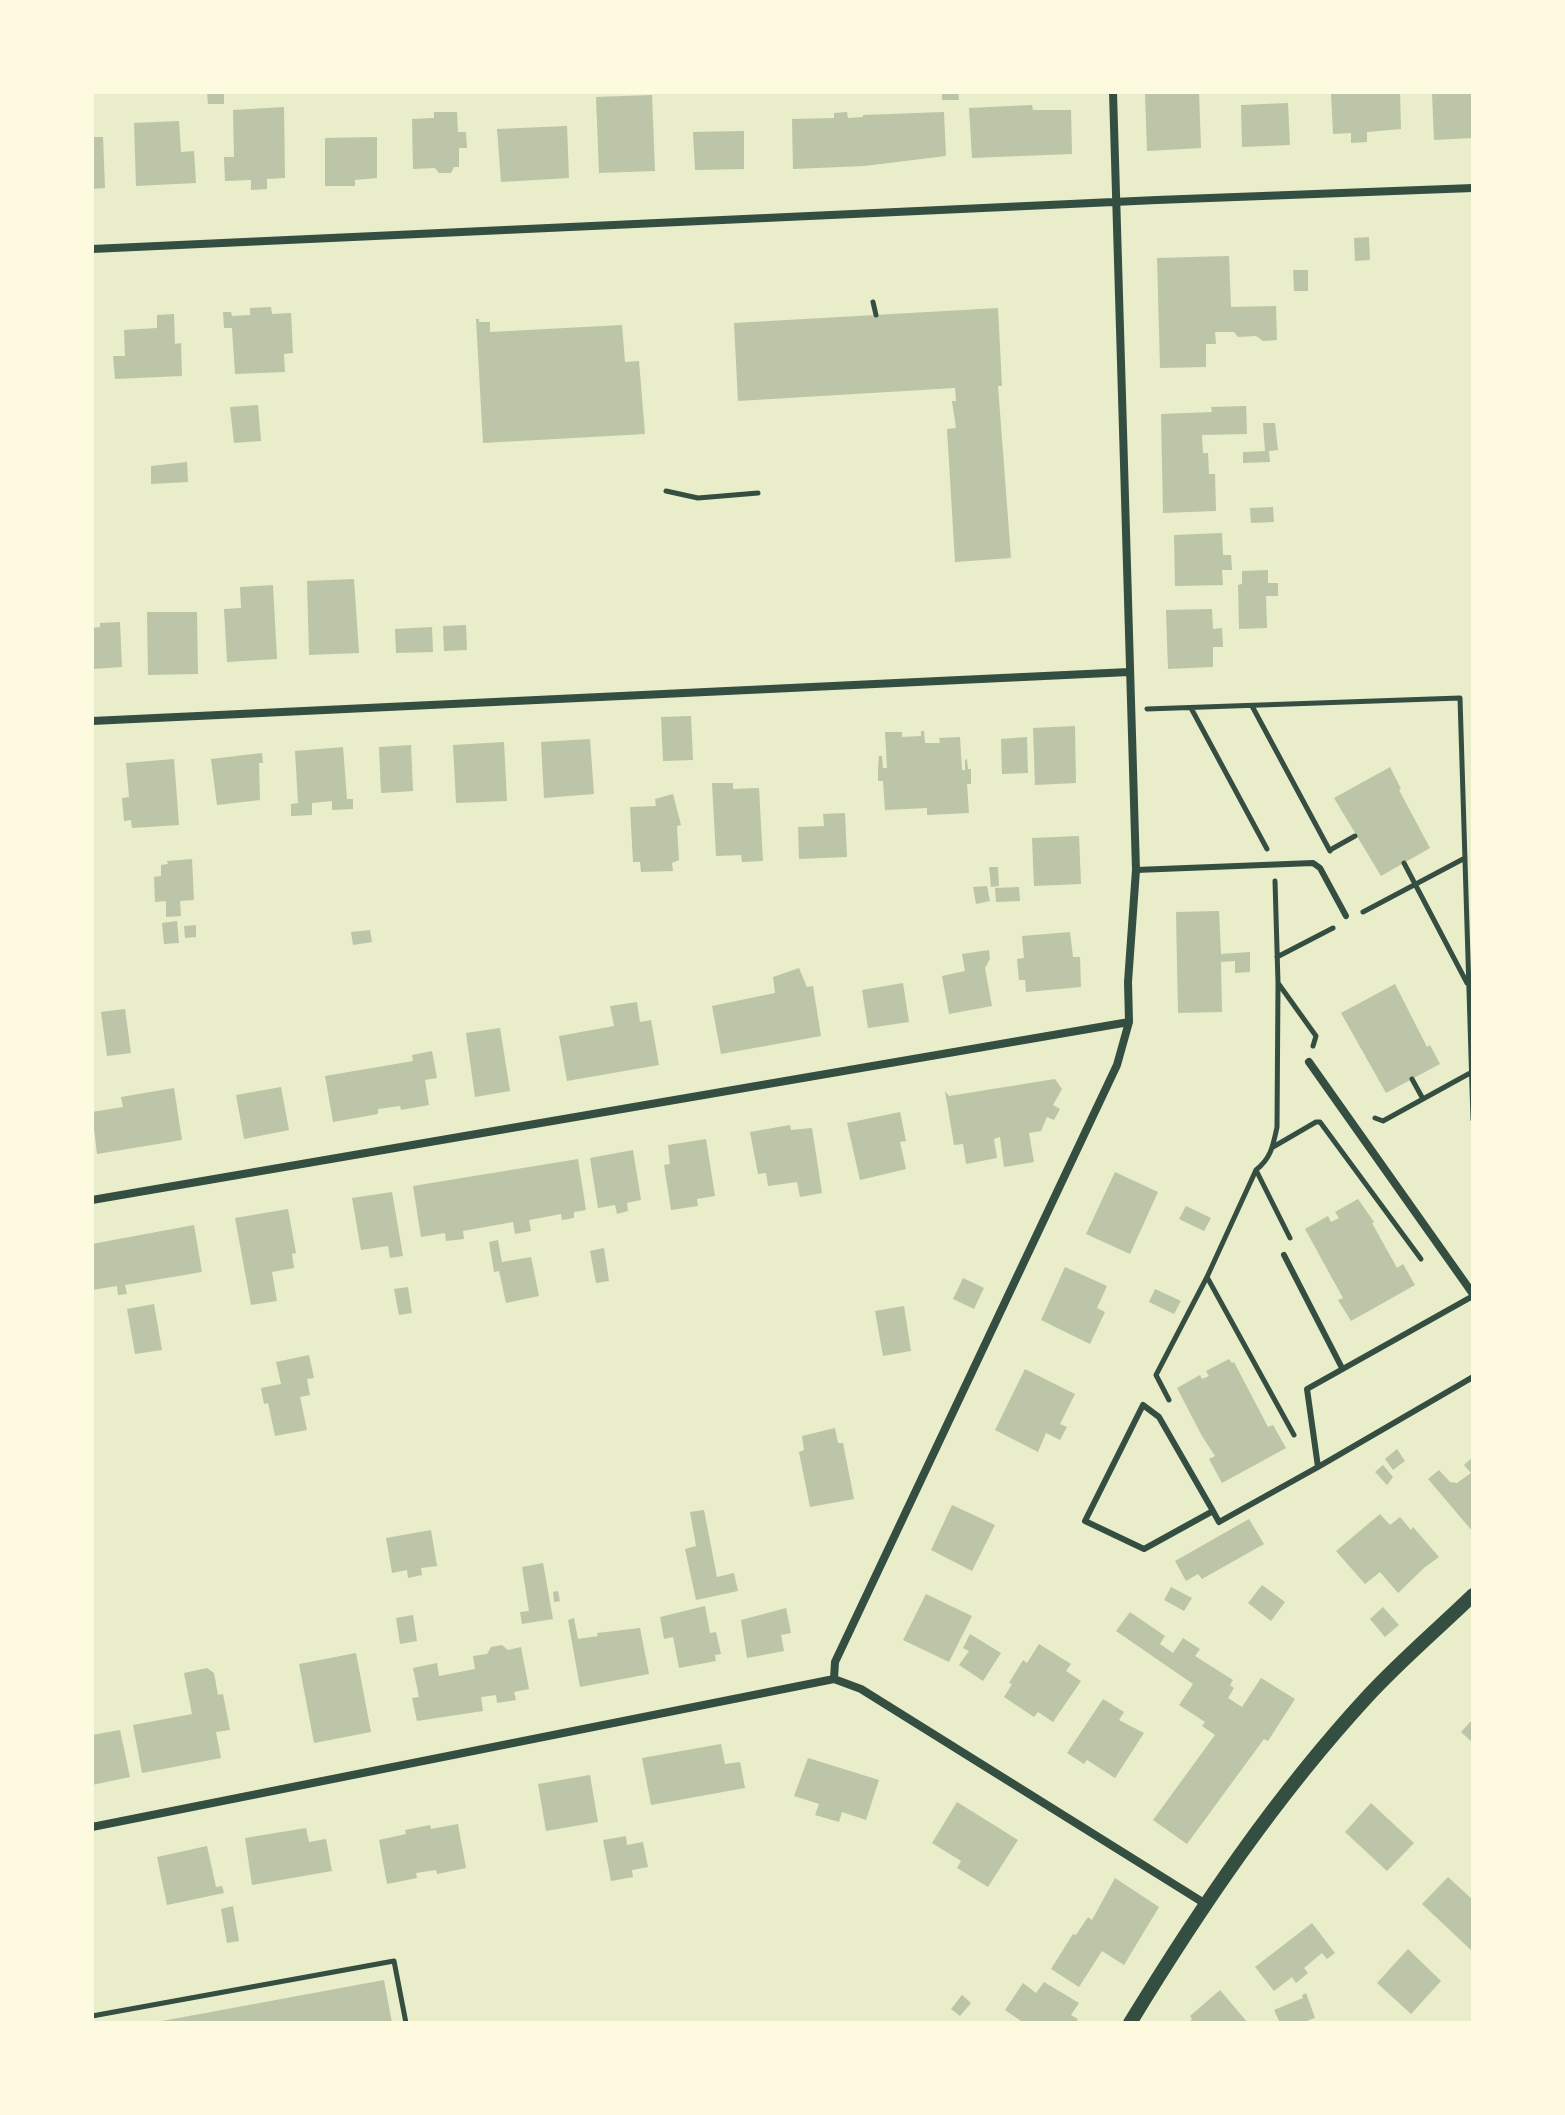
<!DOCTYPE html>
<html>
<head>
<meta charset="utf-8">
<style>
  body { margin:0 }
  #map { position:relative; width:1565px; height:2115px; overflow:hidden; background:#e9edc9; font-family:Bitter,serif }
  canvas { display:block }
  .frame { position:absolute; inset:0; border:94px solid #fefae0; pointer-events:none }
</style>
</head>
<body>
<div id="map">
<canvas width="1565" height="2115"></canvas>
<div class="frame"></div>
</div>
<script>
const c = document.querySelector('canvas').getContext('2d');
c.lineJoin = 'round';
function paint(path, color) {
  c.fillStyle = color;
  c.fill(path, 'evenodd');
}
function strokePath(path, color, width, dash) {
  c.strokeStyle = color;
  c.lineWidth = width;
  c.lineCap = dash ? 'butt' : 'round';
  c.setLineDash(dash || []);
  c.stroke(path);
}
paint(new Path2D(`
  M207 92H224V104H208Z
  M942 92H958L959 100H942Z
  M1145 92H1199L1201 148 1147 151Z
  M1331 92H1400L1401 129 1367 132V142L1351 143V133L1333 134Z
  M1432 92H1473V138L1434 140Z
  M652 95 655 171 599 173 596 97Z
  M1288 103 1290 145 1242 147 1241 105Z
  M1032 105 1033 110H1071L1072 154 972 158 969 108Z
  M284 107 285 178 267 179V189L251 190V180L225 181 224 157H234L233 110Z
  M434 112H457L458 132H466L467 148H459V167H454L451 173H439L435 168 413 169 412 119 434 118Z
  M847 112 848 118 863 117V115L944 112 946 156 864 166 793 169 792 119 834 118V113Z
  M179 121 181 152 194 151 196 183 136 186 134 123Z
  M567 126 569 178 501 182 497 129Z
  M744 131V169L695 170 693 132Z
  M92 137H103L105 188 92 189Z
  M377 137V178L355 180V186H325V138Z
  M1369 237 1370 260 1355 261 1354 238Z
  M1229 256 1231 307 1276 306 1277 340 1263 341 1256 336 1238 337 1234 332H1215L1216 344H1206V367L1160 368 1157 258Z
  M1293 270H1308V291H1294Z
  M271 307 272 314 291 313 293 353 284 354 285 372 235 374 232 328H224L223 312H231L232 316 250 315V308Z
  M998 308 1002 386H998L1011 558 955 562 947 429 956 428 952 401H956L955 388 738 401 734 323Z
  M174 314 175 344 181 343 182 376 115 379 113 356H125L124 330 157 328V315Z
  M476 319H479V322H490V332L622 325 625 362 639 361 645 434 483 443Z
  M258 405 261 441 234 443 230 407Z
  M1246 406 1247 434 1202 435 1203 453H1208L1209 474H1215L1216 511 1163 513 1161 414 1212 412 1211 407Z
  M1263 423H1275L1278 450 1269 451 1270 462 1243 463V452L1265 451Z
  M187 462 188 482 151 484V466Z
  M1273 507 1274 522 1251 523 1250 508Z
  M1222 533 1223 555H1231L1232 570H1222L1223 585 1175 586 1174 535Z
  M1268 570V583H1278V596H1266L1267 628 1239 629 1238 585 1242 584V571Z
  M354 579 359 653 309 655 307 581Z
  M273 585 277 659 227 662 224 609 241 608 240 587Z
  M1212 609 1213 629 1222 628 1223 647H1213V667L1168 669 1166 610Z
  M147 612H197L198 674 148 675Z
  M120 622 122 667 92 669V628L100 627V623Z
  M466 625 467 650 444 651 443 626Z
  M432 627 433 652 396 653 395 629Z
  M691 716 693 760 663 761 661 717Z
  M1075 726 1076 783 1035 785 1033 728Z
  M921 731H924L925 743H940L939 738 960 737 962 770H965V760L967 759 968 769H971V784H967L969 813 927 815V808L885 810 883 781H878V768L879 756H882L883 768H887L885 732H902V737L921 736Z
  M1027 737 1028 773 1002 774 1001 739Z
  M590 739 594 794 544 798 541 742Z
  M504 742 507 801 456 803 453 745Z
  M411 745 413 791 381 793 379 747Z
  M343 747 347 799H353V809L332 810V801L312 803V815L291 816V804L298 803 295 751Z
  M262 753 263 763H259L260 800 217 805 211 759Z
  M174 759 179 825 132 828 131 820 124 821 122 798 129 797 126 763Z
  M1390 767 1401 789 1399 790 1430 848 1381 876 1334 798Z
  M712 783H733V789L759 788 763 861 742 862 741 855 716 856Z
  M673 794 681 825 677 826 679 860 672 863 673 871 641 872 640 862H633L630 807 656 806 655 799Z
  M845 813 847 857 799 859 798 827 824 826 823 814Z
  M1079 836 1081 884 1034 886 1032 838Z
  M192 859 194 900 180 901 181 916 166 917V901L155 902 154 877 161 876V865L168 864 167 861Z
  M989 867H998L999 886 991 887Z
  M987 886 990 901 976 904 973 887Z
  M1019 887 1020 901 996 902 995 888Z
  M1219 911 1221 954 1250 952V972L1235 973V961L1221 962 1222 1012 1178 1013 1176 912Z
  M177 921 179 943 164 944 162 923Z
  M196 925V937L185 938 184 926Z
  M370 930 372 942 353 945 351 932Z
  M1070 932 1073 957H1080L1081 987 1026 992 1025 980H1019L1017 959 1024 958 1022 936Z
  M989 950 990 959 985 968 992 1006 949 1014 942 976 965 971 962 954Z
  M799 968 807 987 813 986 821 1036 721 1054 712 1006 775 993 773 977Z
  M903 983 909 1022 868 1028 862 990Z
  M1395 984 1427 1047 1430 1045 1440 1064 1386 1093 1341 1013Z
  M637 1002 640 1022 651 1020 659 1065 567 1081 559 1036 614 1026 610 1006Z
  M125 1009 131 1053 107 1056 101 1012Z
  M500 1028 510 1091 475 1097 466 1033Z
  M432 1051 437 1078 425 1080 429 1105 401 1110 400 1106 378 1109V1114L333 1122 325 1076 413 1061 412 1055Z
  M1055 1079 1062 1089 1053 1105 1060 1109 1054 1120 1047 1117 1041 1131 1029 1133 1034 1162 1004 1167 1000 1137 994 1139 997 1158 966 1164 963 1144 954 1145 945 1091 949 1096Z
  M281 1087 289 1130 244 1139 236 1095Z
  M174 1088 182 1140 97 1154 92 1112 123 1107 121 1097Z
  M900 1112 906 1141 900 1142 906 1169 860 1180 847 1123Z
  M790 1125 791 1130 812 1128 822 1193 800 1197 797 1182 768 1186 766 1173 758 1174 750 1132Z
  M706 1139 715 1196 697 1199 698 1206 671 1210 664 1165 670 1164 668 1145Z
  M633 1150 641 1200 627 1203 628 1211 617 1214 615 1205 598 1208 590 1158Z
  M578 1159 586 1210 574 1212V1218L562 1220 561 1214 529 1220 531 1231 515 1234 513 1222 463 1231 464 1239 446 1241 445 1233 421 1237 413 1186Z
  M1115 1172 1158 1192 1130 1254 1086 1234Z
  M392 1192 403 1256 390 1258 388 1246 361 1250 352 1198Z
  M1358 1199 1374 1222 1372 1223 1397 1268 1403 1264 1415 1285 1351 1321 1338 1300 1343 1298 1305 1229 1328 1216 1331 1222 1339 1218 1335 1212Z
  M1186 1206 1211 1218 1204 1231 1179 1219Z
  M288 1209 296 1253 292 1254 294 1268 272 1272 277 1301 251 1305 235 1218Z
  M194 1225 202 1272 125 1285 127 1294 118 1295 117 1286 92 1290V1244Z
  M498 1240 502 1262 531 1257 539 1296 506 1303 499 1271 494 1272 489 1242Z
  M604 1248 609 1281 596 1283 590 1251Z
  M1065 1267 1107 1286 1097 1308 1105 1312 1090 1344 1041 1320Z
  M963 1278 984 1288 974 1309 953 1299Z
  M408 1287 412 1313 399 1315 394 1289Z
  M1155 1289 1181 1301 1174 1314 1149 1302Z
  M154 1304 162 1350 135 1354 127 1309Z
  M904 1306 911 1351 883 1356 875 1311Z
  M309 1355 314 1378 307 1379 310 1395 300 1397 307 1430 275 1436 268 1403 264 1404 261 1388 281 1384 276 1362Z
  M1229 1359 1232 1363 1234 1362 1268 1427 1273 1425 1286 1448 1222 1483 1209 1459 1215 1456 1202 1436 1177 1388 1200 1375 1202 1379 1209 1376 1206 1371Z
  M1025 1369 1075 1394 1060 1424 1067 1427 1060 1440 1046 1433 1038 1452 995 1430Z
  M835 1428 838 1443H843L854 1499 810 1507 799 1452 804 1450 802 1436Z
  M1397 1449 1405 1461 1393 1470 1385 1459Z
  M1473 1457V1532L1428 1479 1439 1470 1450 1482 1457 1483 1471 1473 1464 1465Z
  M1383 1465 1393 1477 1387 1485 1375 1472Z
  M952 1505 995 1525 972 1571 931 1550Z
  M704 1510 717 1577 734 1573 738 1591 696 1600 685 1549 696 1546 690 1512Z
  M1380 1514 1390 1525 1400 1517 1411 1530 1413 1527 1439 1557 1425 1567 1398 1593 1380 1572 1365 1584 1336 1551Z
  M1249 1519 1264 1544 1202 1579 1198 1574 1186 1581 1175 1561Z
  M431 1530 437 1566 421 1568 422 1575 408 1578 407 1570 392 1573 386 1538Z
  M543 1563 553 1619 522 1624 520 1612 529 1611 522 1567Z
  M1262 1585 1285 1602 1271 1621 1248 1603Z
  M1171 1587 1192 1598 1184 1611 1164 1600Z
  M558 1591 560 1601 554 1602 553 1592Z
  M926 1594 972 1616 949 1662 903 1640Z
  M705 1606 710 1633 716 1632 721 1654 715 1655 716 1661 679 1668 673 1637 664 1639 660 1617Z
  M1383 1607 1399 1625 1385 1637 1370 1619Z
  M786 1608 791 1633 781 1635 784 1651 747 1658 741 1620Z
  M1130 1612 1165 1636 1160 1644 1173 1653 1183 1638 1200 1649 1195 1656 1233 1680 1230 1685 1234 1688 1228 1698 1242 1707 1261 1678 1295 1699 1268 1741 1264 1739 1187 1844 1153 1820 1215 1735 1202 1726 1205 1722 1179 1705 1193 1684 1116 1631Z
  M413 1615 417 1641 400 1644 396 1618Z
  M574 1618 578 1639 598 1636 597 1633 640 1628 649 1674 580 1687 568 1620Z
  M970 1634 1001 1653 983 1681 959 1665 969 1651 963 1648Z
  M1039 1644 1071 1664 1066 1671 1081 1681 1053 1722 1038 1712 1034 1717 1004 1697 1012 1684 1009 1683 1023 1660 1027 1663Z
  M502 1645 508 1650 521 1647 529 1689 514 1692 516 1700 497 1703 496 1695 481 1697 483 1711 417 1721 412 1698 419 1697 413 1668 437 1663 439 1676 475 1669 473 1656 487 1654 491 1647Z
  M356 1653 371 1732 314 1743 299 1664Z
  M207 1668 214 1673 218 1695 223 1694 230 1730 216 1732 221 1758 142 1773 133 1725 192 1714 184 1673Z
  M1103 1699 1124 1712 1119 1720 1144 1733 1115 1778 1087 1760 1084 1764 1067 1753Z
  M1473 1719V1743L1461 1732Z
  M120 1730 130 1777 92 1785V1735Z
  M721 1744 725 1764 740 1762 745 1788 651 1805 642 1758Z
  M808 1758 879 1780 866 1820 842 1812 839 1822 815 1815 819 1804 794 1796Z
  M590 1775 598 1822 546 1831 538 1784Z
  M957 1802 1018 1840 988 1887 957 1868 961 1861 932 1843Z
  M1371 1803 1414 1843 1387 1871 1345 1832Z
  M458 1824 466 1868 437 1874 436 1870 416 1873 417 1878 387 1884 379 1840 406 1834 405 1830 430 1825 431 1829Z
  M306 1828 309 1842 326 1839 332 1871 252 1885 245 1838Z
  M626 1836 627 1845 643 1842 648 1867 632 1870 633 1877 611 1881 603 1840Z
  M207 1846 216 1887 222 1886 224 1893 167 1905 157 1857Z
  M1448 1877 1473 1900V1952L1422 1904Z
  M1115 1878 1159 1907 1124 1965 1102 1951 1079 1987 1051 1969 1073 1934 1076 1935 1088 1917 1092 1920Z
  M233 1906 239 1941 227 1943 221 1909Z
  M1312 1923 1335 1953 1327 1959 1322 1953 1304 1968 1308 1973 1296 1983 1292 1977 1274 1991 1255 1967Z
  M1408 1949 1441 1981 1411 2014 1377 1983Z
  M384 1980 392 2023H162V2021Z
  M1044 1982 1079 2003 1071 2015 1078 2019 1075 2023H1024L1005 2010 1023 1983 1036 1993Z
  M1220 1990 1248 2023H1188L1192 2019 1190 2016Z
  M1306 1993 1315 2018 1301 2023H1280L1274 2010 1303 1998 1302 1995Z
  M962 1995 971 2003 960 2016 951 2009Z`), '#bcc5a7');
strokePath(new Path2D(`
  M873 302 876 315
  M666 491 698 498 758 493
  M1252 706 1330 851
  M1191 708 1267 849
  M1147 709 1460 698 1473 1120
  M1330 850 1355 836
  M1404 863 1467 983
  M1275 881 1278 983 1316 1036 1313 1046
  M1363 912 1465 858
  M1277 957 1333 928
  M1412 1079 1423 1099
  M1375 1118 1383 1121 1472 1072
  M1273 1147 1316 1122H1320L1421 1259
  M1256 1170 1290 1238
  M1207 1277 1294 1435
  M1169 1400 1156 1375 1207 1277 1256 1170C1271 1158 1273 1146 1277 1127L1278 983
  M92 2016 394 1961 406 2023`), '#344e41', 5);
strokePath(new Path2D(`
  M1136 870 1313 863 1320 868 1346 916
  M1284 1255 1342 1368
  M1318 1467 1473 1377
  M1213 1511 1144 1549 1085 1521 1143 1405 1159 1417 1213 1511 1219 1522 1318 1467 1307 1389 1473 1296`), '#344e41', 6);
strokePath(new Path2D(`
  M92 249 1157 200 1473 188
  M92 721 1129 672
  M1309 1062 1473 1294
  M92 1200 1129 1022
  M834 1679 835 1662 1117 1065 1129 1022 1128 982 1136 870 1113 92
  M834 1679 861 1689 1204 1903
  M92 1827 834 1679`), '#344e41', 8);
strokePath(new Path2D(`
  M1130 2023C1200 1908 1276 1796 1367 1697 1400 1661 1438 1629 1473 1595`), '#344e41', 14);
</script>
</body>
</html>
